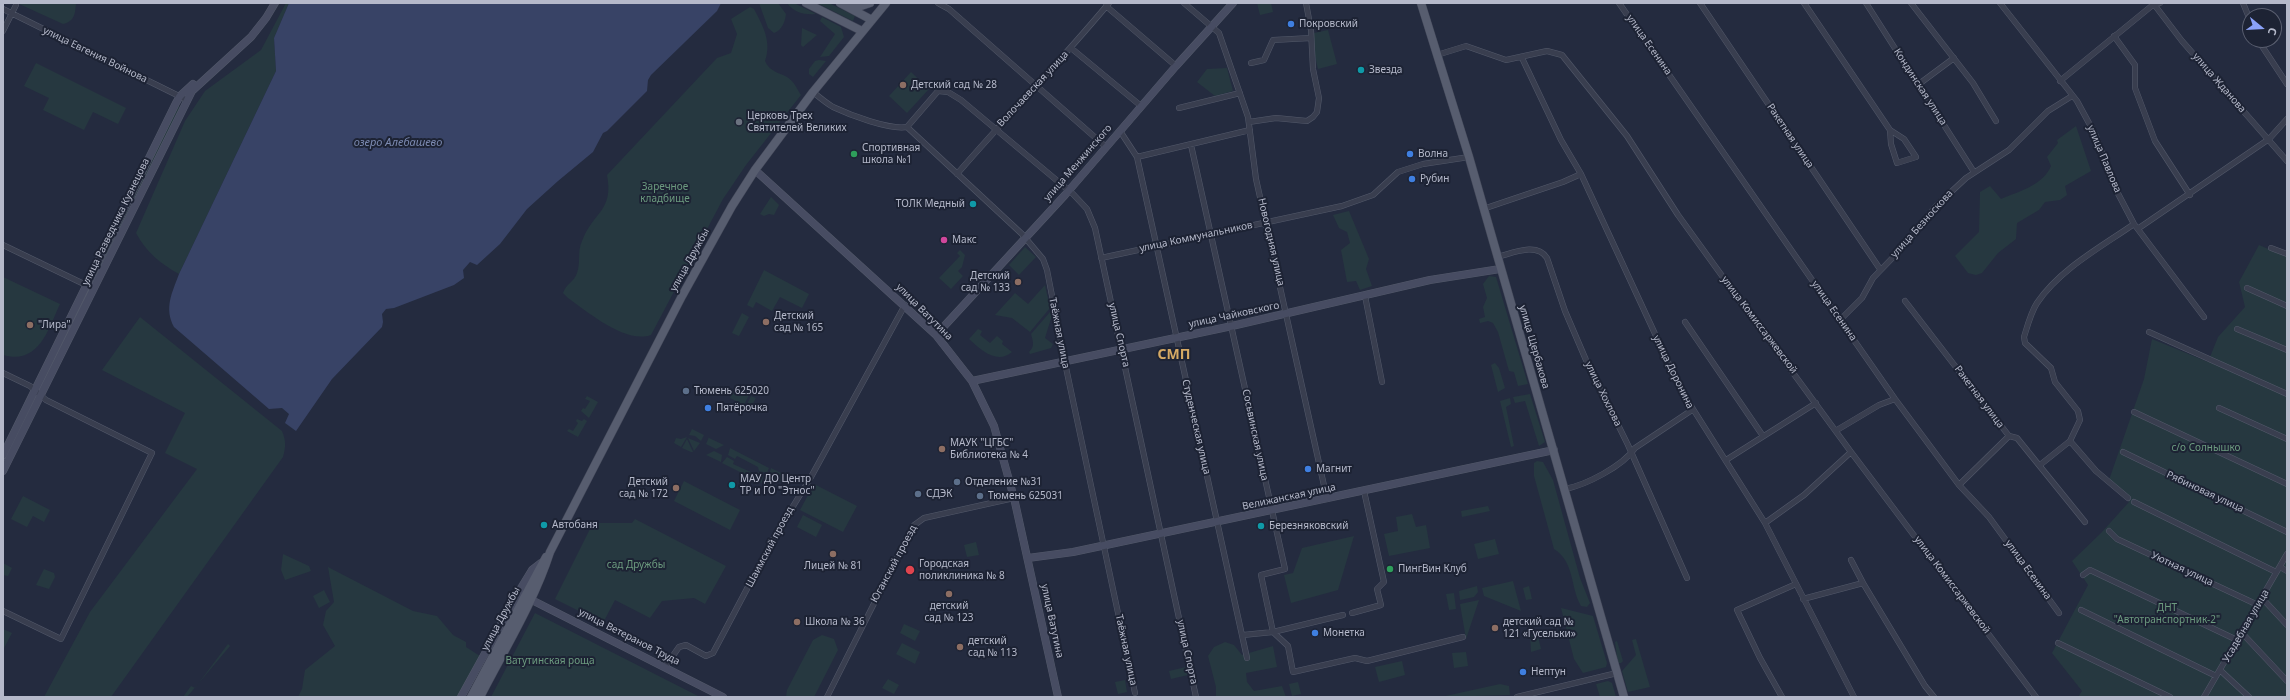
<!DOCTYPE html>
<html>
<head>
<meta charset="utf-8">
<style>
  body { margin:0 }
  #map { position:relative; width:2290px; height:700px; overflow:hidden; background:#242b3f; font-family:"Noto Sans",sans-serif }
  canvas { display:block }
  .frame { position:absolute; inset:0; border:4px solid #b5b9ca; pointer-events:none }
  .north { position:absolute; left:2242px; top:8px; width:40px; height:40px; box-sizing:border-box; background:#1d2334; border:1px solid #5a5f70; border-radius:50%; rotate:108deg; font-size:11px; font-weight:700; line-height:16px; text-align:center; color:#b5b9ca }
  .north::after { content:''; display:block; margin:auto; width:14px; height:18px; background:#8ba2f8; clip-path:polygon(50% 0,100% 100%,50% 72%,0 100%) }
</style>
</head>
<body>
<div id="map">
<canvas width="2290" height="700"></canvas>
<div class="frame"></div>
<div class="north">С</div>
</div>
<script>
const c = document.querySelector('canvas').getContext('2d');
c.lineJoin = 'round';
function paint(path, color) {
  c.fillStyle = color;
  c.fill(path, 'evenodd');
}
function strokePath(path, color, width, dash) {
  c.strokeStyle = color;
  c.lineWidth = width;
  c.lineCap = dash ? 'butt' : 'round';
  c.setLineDash(dash || []);
  c.stroke(path);
}
function drawText(font, color, halo, rows, align = 'center') {
  c.font = font + ' "Noto Sans",sans-serif';
  c.lineWidth = 4;
  c.setLineDash([]);
  c.textBaseline = 'middle';
  c.strokeStyle = halo;
  c.fillStyle = color;
  for (const [text, x, y, turn = 0] of rows) {
    c.save();
    c.translate(x, y);
    c.rotate((+turn || 0) * Math.PI / 180);
    c.textAlign = isNaN(turn) ? turn : align;
    if (halo) c.strokeText(text, 0, 0);
    c.fillText(text, 0, 0);
    c.restore();
  }
}
paint(new Path2D(`
  M17 3H76C75 14 75 21 63 24Z
  M286 3H289L274 38 276 71 179 274C161 264 146 252 136 233L185 121 205 91 261 50Z
  M759 3H778L786 14C785 22 782 30 774 33L768 28Z
  M787 3H794L816 14C805 15 794 13 787 3Z
  M817 3H829L855 16 853 21Z
  M1257 3H1271L1273 12 1260 15Z
  M750 7 754 9C763 26 772 42 765 61 770 72 778 72 787 77 794 81 797 89 801 95L746 165 723 199 651 335C625 344 588 312 568 298L563 293C566 284 574 282 577 273 581 262 577 252 582 241 593 212 614 211 607 175L717 58 731 53 737 34 731 19Z
  M822 17 841 27 844 37 829 56 820 57 835 34 820 21Z
  M802 28 817 35 803 47 801 45Z
  M1328 30 1337 64 1318 69 1314 52V33Z
  M819 60 826 61 813 77 809 74V69L815 61Z
  M36 63 126 108 118 124 93 112 84 130 43 110 49 98 24 86Z
  M1227 68 1233 91 1215 96 1197 82 1207 69Z
  M911 72 929 89 907 113 889 96Z
  M177 105 180 107 135 200 132 199Z
  M2076 126 2091 171 2065 186 2067 195 2060 200 2045 202 2039 210 2017 223 2016 239 1998 253 1982 273 1976 275 1968 273 1955 256 1979 232 1980 192 1990 186 2001 199C2020 191 2043 185 2051 166L2047 157 2058 143 2057 140Z
  M771 197 779 205 774 215 769 214 764 216 760 214Z
  M128 206 131 207 97 279 93 277Z
  M1349 211 1369 259 1366 269 1372 286 1360 290 1356 281 1347 282 1341 250 1350 243 1347 232 1339 228 1333 215Z
  M2259 245 2287 257V697H2078L2082 691 2052 653 2088 585 2072 561 2101 533 2129 502 2109 480 2144 379 2152 339 2208 362 2218 337 2245 307 2239 282Z
  M1025 247 1036 257 1019 275 1009 265Z
  M960 250 965 255 962 267 958 271 963 276 951 289 939 278 960 256 957 253Z
  M764 270 809 294 802 308 780 297 772 311 756 302 753 308 747 305Z
  M1489 276 1496 277 1528 384 1518 386 1514 372 1509 371 1498 332 1493 323 1488 321 1480 323 1479 319 1485 317 1483 307 1487 298 1483 284Z
  M3 277 60 304C48 330 39 365 3 355Z
  M1045 285 1050 308 1030 332 1012 318 995 315 1015 293 1028 304Z
  M1050 312H1053L1045 338 1053 344 1051 348 1030 354 1029 352C1035 346 1033 342 1031 334Z
  M742 313 749 317 739 336 732 333Z
  M140 317 282 431C286 441 286 446 283 457L111 697H44L90 612 197 469 165 453 185 413 102 370Z
  M978 329 982 331 980 335 990 343 997 336 1003 341 1002 344 1012 352C997 365 981 350 969 339Z
  M1495 363 1499 368 1505 388 1498 392 1491 365Z
  M735 388 749 395 744 405 730 398Z
  M1530 394 1545 442 1539 446 1525 401 1515 403 1513 397Z
  M587 396 598 402 589 418 581 411 583 408 585 409 590 401 585 399Z
  M751 396 756 398 750 409 746 406Z
  M1510 398 1511 404 1506 407 1514 446 1511 447 1500 401Z
  M577 419 582 421 584 419 587 421 578 437 567 431 569 429 573 431 578 423 576 421Z
  M692 429 704 435 701 441 695 436 689 435Z
  M687 437 681 447 674 443 676 438 681 439Z
  M709 437V438L724 445 716 449 706 444Z
  M688 438 700 443 694 451Z
  M687 439 693 452H691L682 448Z
  M730 448 769 468 767 473 759 471 758 467 737 456 735 459 728 455Z
  M714 451 722 455 721 462 706 455Z
  M727 457 734 461 733 464 755 474 758 472 763 475 762 483 722 463Z
  M1537 461 1543 462 1553 480 1580 578 1590 603 1587 607 1581 606C1570 587 1575 562 1554 549L1534 476V463Z
  M771 468 785 475 781 482 769 476Z
  M768 478 771 479 776 490 763 484Z
  M684 481 740 510 730 530 674 501Z
  M814 484 857 506 843 532 800 510Z
  M23 496 50 510 44 522 33 516 27 527 11 519Z
  M1488 506 1490 511 1462 517 1461 511Z
  M1412 514 1416 527 1426 525 1430 548 1389 556 1384 534 1398 531 1396 517Z
  M803 515 822 525 816 537 797 527Z
  M635 519 726 566 705 604 694 598 662 601 650 618 615 600 603 623 555 599 593 523H632Z
  M1354 536 1338 590 1291 603 1284 575 1293 573 1302 548Z
  M1495 539 1499 554 1478 559 1474 544Z
  M976 542 979 555 967 557 964 545Z
  M283 554 309 566 311 571 285 580 281 570Z
  M3 563 12 568 8 576 3 575Z
  M328 567 413 611 437 616 453 635 466 642V647L480 656 458 697H298L302 689 305 670 335 646 323 625 326 611 334 602Z
  M44 569 54 573 55 577 49 589 36 585Z
  M1513 581 1521 611 1484 596 1482 588Z
  M1477 586 1478 592 1474 597 1460 600 1459 591Z
  M1529 586 1532 599 1526 600 1523 588Z
  M324 590 330 602 319 608 313 596Z
  M1454 593 1456 609 1449 610 1446 594Z
  M1479 600 1466 639 1460 604Z
  M1561 608 1593 616 1607 663 1606 667 1583 673 1574 659Z
  M535 613 700 697H491Z
  M904 624 920 631 915 641 900 633Z
  M3 629 12 633 3 650Z
  M1537 632 1541 649 1531 652 1530 634Z
  M822 635 834 639 838 650 814 697H786L787 690 813 640Z
  M1636 639 1650 687 1628 692 1622 671 1636 655 1632 640Z
  M1617 641 1623 661 1621 663H1618L1615 642Z
  M1225 642 1234 645 1242 655 1273 646 1277 667 1246 673 1247 682 1254 691 1282 686 1286 697H1216V687L1208 656 1214 647Z
  M902 643 920 652 915 664 896 654Z
  M228 644 230 646 187 697H183L191 686 195 688Z
  M1466 652 1468 666 1454 668 1452 653Z
  M1402 661 1405 675 1379 682 1375 667Z
  M1186 667 1188 675 1171 679 1169 671Z
  M888 679 899 685 894 694 882 688Z
  M1125 680 1127 692 1118 694 1115 682Z
  M1608 681 1612 683 1616 697H1600L1596 684Z
  M1298 682 1301 694 1292 696 1289 684Z
  M1500 684 1509 686 1510 695 1441 697Z`), '#263840');
paint(new Path2D(`
  M289 3H721L717 11 651 75 648 80 647 91 607 131 603 133 593 152 558 181 527 209 500 244 477 265 470 262 463 270 464 278 454 285 394 308 386 309 382 314 383 322 382 327 332 379 296 431 285 423 289 414 282 408 269 409 174 327C164 308 172 293 179 274L276 71 274 38Z`), '#384366');
const street = new Path2D(`
  M938 3 949 9 1106 147
  M1184 3 1219 33 1248 117 1256 179 1327 499
  M1619 3 1895 399 1959 485 1989 517 2059 613
  M1700 3 1880 269
  M1804 3 1890 130 1904 139 1916 157 1897 163 1891 144 1890 130
  M1866 3 1974 172
  M1911 3 1973 83 1996 121
  M2000 3 2077 101 2096 136 2113 184 2134 224 2204 317
  M2153 3 2182 41 2287 161
  M2243 3 2250 20
  M1106 6 1176 66
  M3 9 187 100
  M3 31 16 5
  M2114 36 2135 65V88L2155 141 2190 195
  M2258 40 2287 84
  M1071 48 1141 106
  M1437 55 1466 46 1506 60 1547 51 1562 55 1627 136 1678 215 1733 291 1851 452 2036 697
  M1522 58 1561 140 1581 174 1681 390 1765 523 1854 697
  M1251 63 1264 60 1273 40 1311 38
  M2060 81 2154 4 2160 3
  M1919 84 1954 58
  M813 92C819 97 826 103 833 107 850 115 889 130 907 127L1022 234 1043 259 1047 270 1065 363 1135 693
  M1179 108 1240 93
  M1249 122 1276 118 1307 121 1313 117 1317 112 1319 98 1313 69 1311 30 1306 3
  M907 127 938 91 948 92 961 100 1073 194 1087 209 1095 228 1196 697
  M1120 131 1137 157 1247 658
  M1191 145 1285 569 1261 575 1273 632 1288 646 1293 672 1355 658 1367 661 1463 637
  M1137 157 1250 130
  M957 174C1007 116 1060 62 1109 3
  M1483 209 1563 182 1581 174
  M2139 228 2269 139 2287 119
  M3 245 86 285
  M2271 248 2287 254
  M1497 257C1513 253 1537 242 1547 258L1565 311 1586 360 1628 445 1687 578
  M1101 258 1342 206 1373 195 1398 172 1423 164 1469 157
  M2247 288 2287 306
  M1365 296 1382 382
  M1905 301 2009 436 2017 438 2085 522
  M1840 320 1862 298 1873 278 1903 247 1936 206 1966 178 2009 150 2048 111 2072 96
  M1685 322 1763 436
  M2237 329 2287 350
  M2149 332 2287 394
  M3 373 30 386 46 400 152 453 61 639 3 611
  M2219 408 2287 439
  M2134 412 2287 484
  M1837 430 1879 405 1895 399
  M2070 441 2096 471 2128 498
  M2123 452 2287 532
  M1726 460 1816 403
  M2040 465 2070 441 2080 420 2078 411 2055 382 2051 368 2025 343 2024 337C2027 327 2031 312 2037 303 2060 269 2101 247 2134 224
  M1959 485 2009 436
  M1565 489C1586 485 1623 466 1635 448L1692 410
  M2134 502 2276 572
  M1765 523 1804 495 1851 452
  M2109 531 2117 539 2258 605
  M1851 560 1863 583
  M2280 567 2287 571
  M2083 575 2090 570 2237 640
  M2262 598 2287 625
  M1803 599 1863 583 1925 686 1934 697
  M2081 610 2216 676
  M1352 613 1381 605 1377 589 1384 582 1364 491
  M2242 633 2287 681
  M1243 635 1273 632 1343 615
  M2058 643 2170 697
  M665 667 679 647 686 645 706 656 713 653 776 534 811 477 905 305
  M2220 670 2249 697
  M827 697 913 526 924 518 1014 498
  M1517 697 1617 673
  M1782 697 1760 658 1737 610 1796 584
  M2204 697 2287 554`);
const secondary = new Path2D(`
  M755 170 936 335 972 381 994 426 1014 498 1058 697
  M936 335 1065 195 1176 66 1233 3
  M972 381 1232 326 1430 280 1500 269
  M3 455 176 103 180 96 193 84
  M3 471 192 91 251 37 266 18 275 3
  M1028 558 1073 552 1554 450
  M518 593 723 697
  M461 697 521 588 532 570 541 563`);
const primary = new Path2D(`
  M806 3 862 31
  M840 3 872 20
  M1421 3 1469 157 1624 697
  M847 5 861 6 870 3
  M471 697 546 557
  M480 697C504 650 534 602 550 552L682 296 732 206 755 170 813 92 886 3`);
strokePath(street, '#53596a', 6);
strokePath(secondary, '#53596a', 8);
strokePath(primary, '#424758', 9);
strokePath(street, '#393e4f', 5);
strokePath(secondary, '#474c62', 7);
strokePath(primary, '#575d6f', 8);
for (const [x, y, r, color] of [
  [1291,24,4,"#3f7fe0"],
  [1361,70,4,"#0f9aa8"],
  [903,85,4,"#8d6e63"],
  [739,122,4,"#6b7280"],
  [854,154,4,"#2e9e5b"],
  [1410,154,4,"#3f7fe0"],
  [1412,179,4,"#3f7fe0"],
  [973,204,4,"#0f9aa8"],
  [944,240,4,"#d1479c"],
  [1018,282,4,"#8d6e63"],
  [766,322,4,"#8d6e63"],
  [30,325,4,"#8d6e63"],
  [686,391,4,"#5c6f8a"],
  [708,408,4,"#3f7fe0"],
  [942,449,4,"#8d6e63"],
  [1308,469,4,"#3f7fe0"],
  [957,482,4,"#5c6f8a"],
  [732,485,4,"#0f9aa8"],
  [676,488,4,"#8d6e63"],
  [918,494,4,"#5c6f8a"],
  [980,496,4,"#5c6f8a"],
  [544,525,4,"#0f9aa8"],
  [1261,526,4,"#0f9aa8"],
  [833,554,4,"#8d6e63"],
  [1390,569,4,"#2e9e5b"],
  [910,570,5,"#e0444e"],
  [949,594,4,"#8d6e63"],
  [797,622,4,"#8d6e63"],
  [1495,628,4,"#8d6e63"],
  [1315,633,4,"#3f7fe0"],
  [960,647,4,"#8d6e63"],
  [1523,672,4,"#3f7fe0"]
]) {
  const dot = new Path2D();
  dot.arc(x, y, r, 0, 2 * Math.PI);
  c.fillStyle = color;
  c.fill(dot);
  strokePath(dot, '#1d2334', 1.5);
}
drawText('10px', '#b5b9ca', '#1d2334', [
  ["Покровский",1299,24],
  ["Звезда",1369,70],
  ["Детский сад № 28",911,85],
  ["Церковь Трех",747,116],
  ["Святителей Великих",747,128],
  ["Спортивная",862,148],
  ["школа №1",862,160],
  ["Волна",1418,154],
  ["Рубин",1420,179],
  ["ТОЛК Медный",965,204,"right"],
  ["Макс",952,240],
  ["Детский",1010,276,"right"],
  ["сад № 133",1010,288,"right"],
  ["Детский",774,316],
  ["сад № 165",774,328],
  ["\"Лира\"",38,325],
  ["Тюмень 625020",694,391],
  ["Пятёрочка",716,408],
  ["МАУК \"ЦГБС\"",950,443],
  ["Библиотека № 4",950,455],
  ["Магнит",1316,469],
  ["МАУ ДО Центр",740,479],
  ["ТР и ГО \"Этнос\"",740,491],
  ["Детский",668,482,"right"],
  ["сад № 172",668,494,"right"],
  ["Отделение №31",965,482],
  ["СДЭК",926,494],
  ["Тюмень 625031",988,496],
  ["Автобаня",552,525],
  ["Березняковский",1269,526],
  ["Городская",919,564],
  ["поликлиника № 8",919,576],
  ["Лицей № 81",833,566,"center"],
  ["ПингВин Клуб",1398,569],
  ["детский",949,606,"center"],
  ["сад № 123",949,618,"center"],
  ["Школа № 36",805,622],
  ["детский сад №",1503,622],
  ["121 «Гусельки»",1503,634],
  ["Монетка",1323,633],
  ["детский",968,641],
  ["сад № 113",968,653],
  ["Нептун",1531,672]
], 'left');
drawText('10px', '#b5b9ca', '#1d2334', [
  ["улица Есенина",1649,45,55],
  ["улица Евгения Войнова",95,55,26],
  ["улица Жданова",2219,83,49],
  ["Кондинская улица",1920,87,57],
  ["Волочаевская улица",1033,89,-47],
  ["Ракетная улица",1790,136,56],
  ["улица Павлова",2104,159,67],
  ["улица Менжинского",1078,163,-49],
  ["улица Разведчика Кузнецова",116,222,-64],
  ["улица Безноскова",1922,224,-48],
  ["улица Коммунальников",1196,237,-12],
  ["Новогодняя улица",1271,242,77],
  ["улица Дружбы",690,260,-61],
  ["улица Есенина",1834,311,55],
  ["улица Ватутина",924,312,45],
  ["улица Чайковского",1234,315,-12],
  ["улица Комиссаржевской",1759,325,53],
  ["Таёжная улица",1059,333,79],
  ["улица Спорта",1119,335,77],
  ["улица Щербакова",1534,347,74],
  ["улица Доронина",1673,372,64],
  ["улица Хохлова",1603,394,64],
  ["Ракетная улица",1979,397,53],
  ["Студенческая улица",1196,427,77],
  ["Сосьвинская улица",1255,435,78],
  ["Рябиновая улица",2205,492,25],
  ["Велижанская улица",1289,497,-12],
  ["Шаимский проезд",770,547,-62],
  ["Юганский проезд",894,564,-62],
  ["Уютная улица",2182,569,25],
  ["улица Есенина",2028,570,54],
  ["улица Комиссаржевской",1952,585,53],
  ["улица Дружбы",501,619,-62],
  ["улица Ватутина",1052,621,78],
  ["Усадебная улица",2246,626,-60],
  ["улица Ветеранов Труда",629,637,27],
  ["Таёжная улица",1126,650,78],
  ["улица Спорта",1187,652,78]
]);
drawText('10px', '#6c9b7f', '#1d2334', [
  ["Заречное",665,187],
  ["кладбище",665,199],
  ["с/о Солнышко",2206,448],
  ["сад Дружбы",636,565],
  ["ДНТ",2167,608],
  ["\"Автотранспортник-2\"",2167,620],
  ["Ватутинская роща",550,661]
]);
drawText('italic 11px', '#7c8ab1', '#1d2334', [
  ["озеро Алебашево",398,143]
]);
drawText('bold 14px', '#d5a964', '#1d2334', [
  ["СМП",1174,355]
]);
</script>
</body>
</html>
